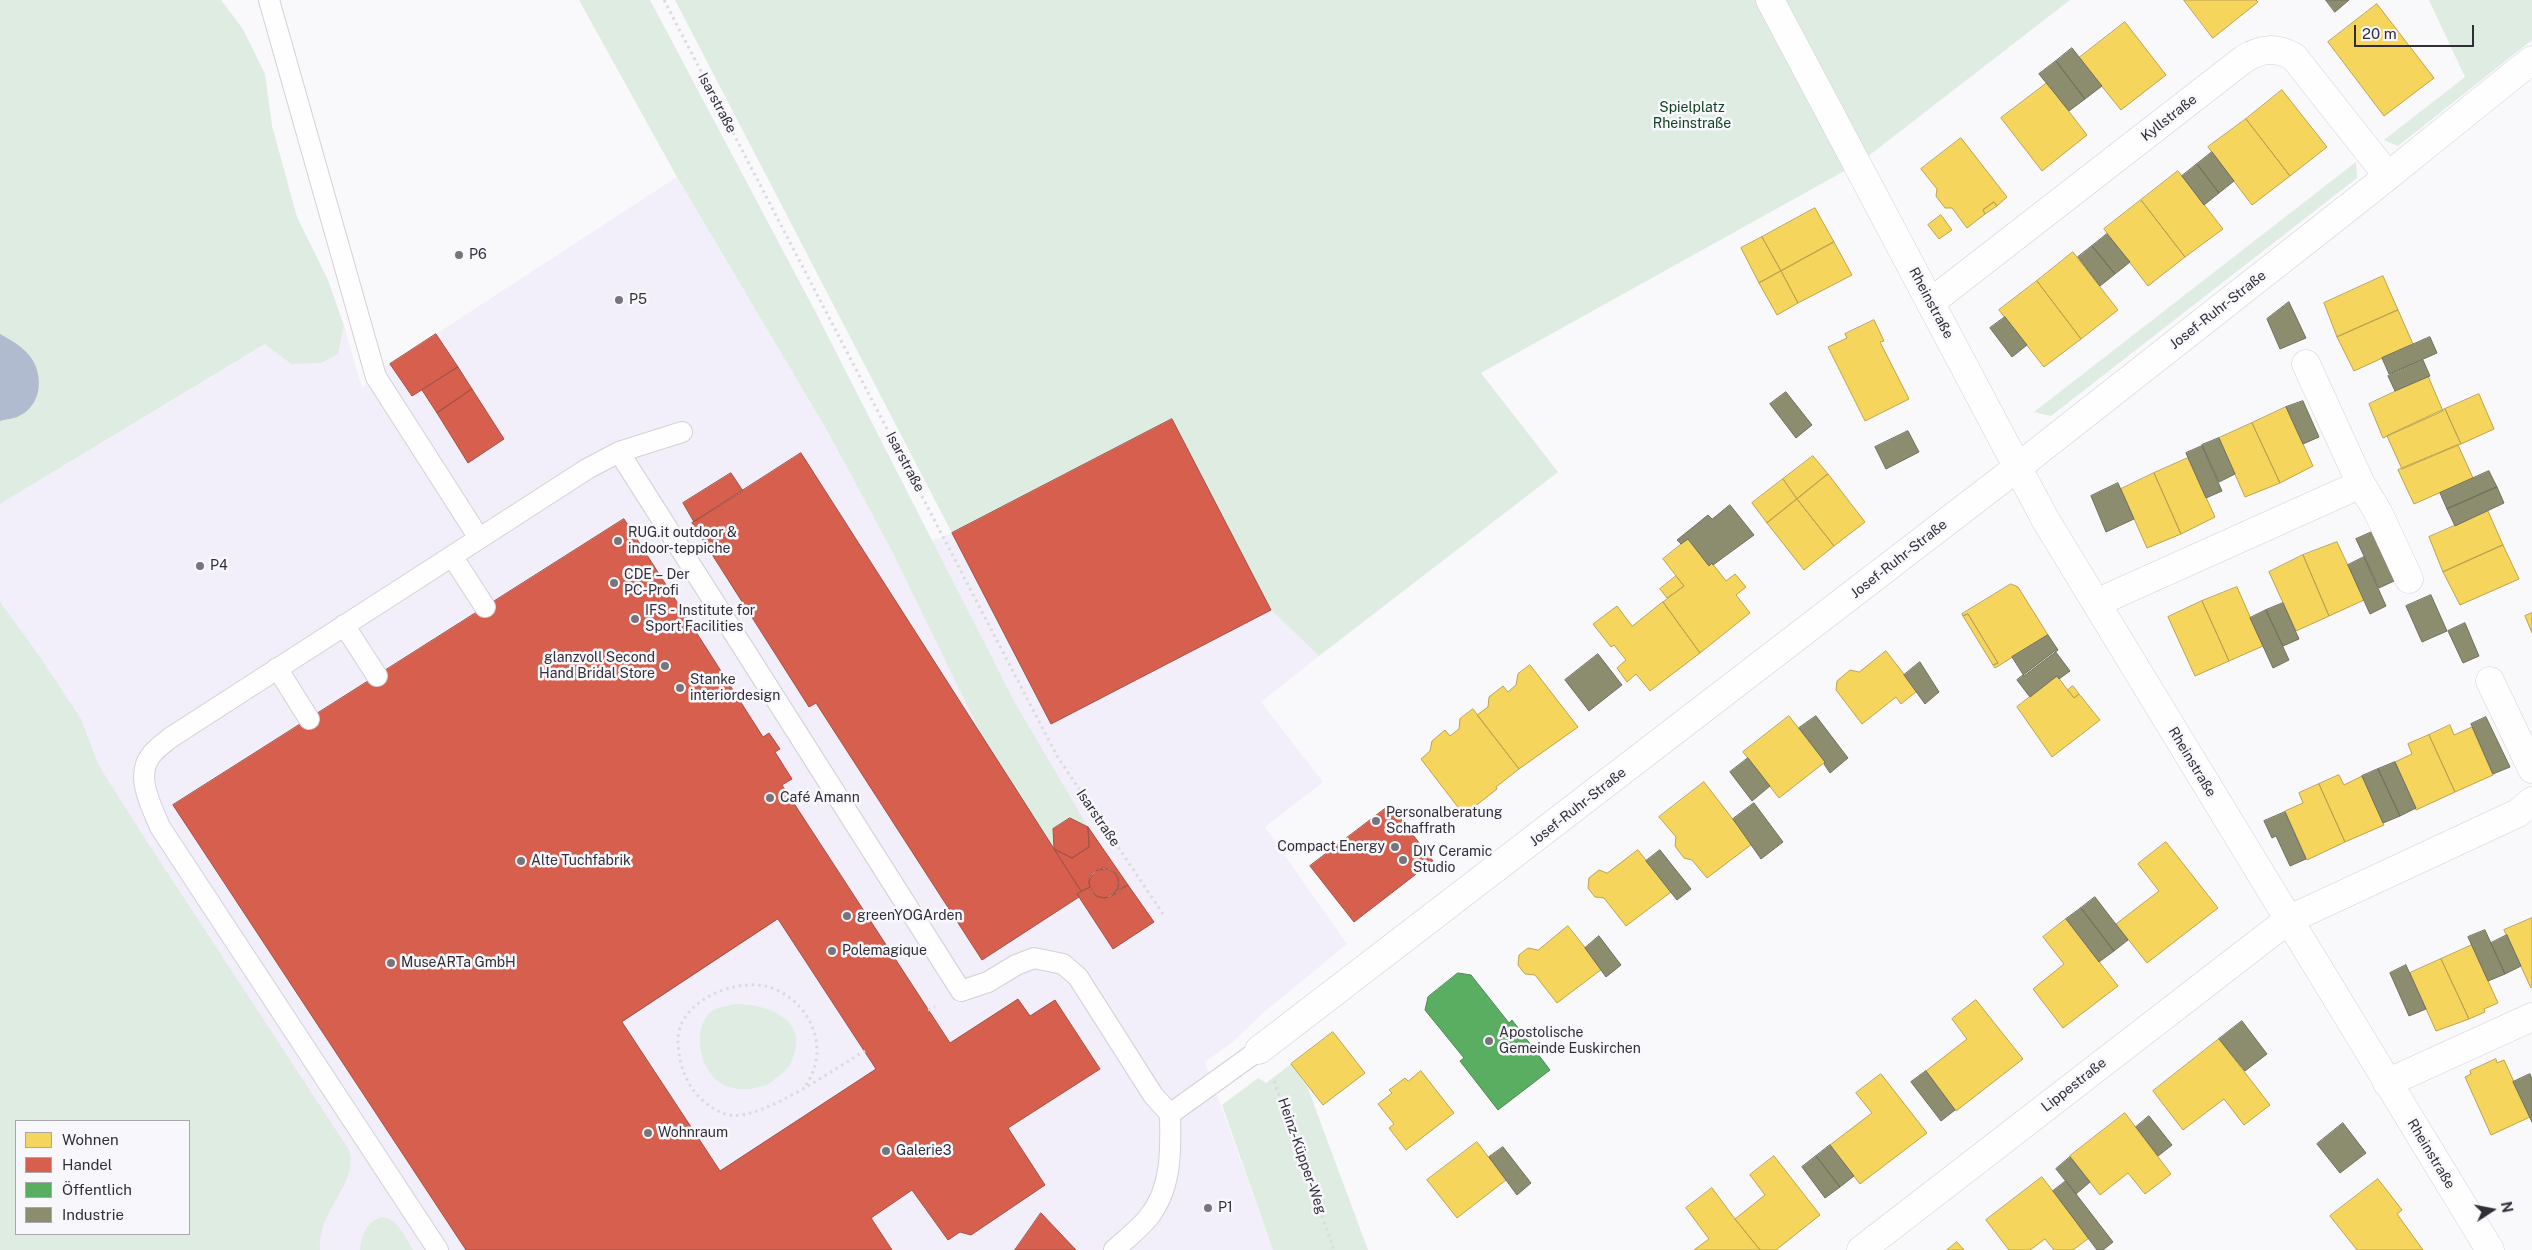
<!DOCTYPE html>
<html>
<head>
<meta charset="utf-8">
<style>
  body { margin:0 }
  #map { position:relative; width:2532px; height:1250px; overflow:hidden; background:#f9f8fb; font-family:"Public Sans",sans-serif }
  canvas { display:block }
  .legend { position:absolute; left:15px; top:1120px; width:175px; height:115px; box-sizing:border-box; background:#f8f7fc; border:1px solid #a8a7ae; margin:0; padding:6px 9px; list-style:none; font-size:15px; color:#312e38 }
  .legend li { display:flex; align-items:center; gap:10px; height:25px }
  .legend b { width:25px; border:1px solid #a8a7ae }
  .north { position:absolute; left:2467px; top:1185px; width:50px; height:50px; -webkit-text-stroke:4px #f8f7fc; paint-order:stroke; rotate:79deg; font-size:14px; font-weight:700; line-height:20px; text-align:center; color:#312e38 }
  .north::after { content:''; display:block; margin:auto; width:18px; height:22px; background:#312e38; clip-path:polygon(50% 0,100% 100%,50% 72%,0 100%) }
  .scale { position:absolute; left:2354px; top:25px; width:120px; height:22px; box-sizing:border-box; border:2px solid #312e38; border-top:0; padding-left:6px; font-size:15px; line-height:18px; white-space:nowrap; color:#312e38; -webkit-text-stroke:4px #f8f7fc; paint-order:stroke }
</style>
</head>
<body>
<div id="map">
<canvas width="2532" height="1250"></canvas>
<ul class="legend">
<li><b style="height:14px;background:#f6d55c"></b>Wohnen</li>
<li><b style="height:14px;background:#d6604d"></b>Handel</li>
<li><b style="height:14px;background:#5aae61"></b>Öffentlich</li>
<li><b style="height:14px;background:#8c8c6e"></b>Industrie</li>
</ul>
<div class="north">N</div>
<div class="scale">20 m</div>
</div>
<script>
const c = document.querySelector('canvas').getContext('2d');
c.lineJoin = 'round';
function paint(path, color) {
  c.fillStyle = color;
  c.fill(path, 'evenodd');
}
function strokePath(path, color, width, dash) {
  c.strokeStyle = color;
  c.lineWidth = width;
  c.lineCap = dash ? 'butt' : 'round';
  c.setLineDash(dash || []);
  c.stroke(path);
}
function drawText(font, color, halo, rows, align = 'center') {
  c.font = font + ' "Public Sans",sans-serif';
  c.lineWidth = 5;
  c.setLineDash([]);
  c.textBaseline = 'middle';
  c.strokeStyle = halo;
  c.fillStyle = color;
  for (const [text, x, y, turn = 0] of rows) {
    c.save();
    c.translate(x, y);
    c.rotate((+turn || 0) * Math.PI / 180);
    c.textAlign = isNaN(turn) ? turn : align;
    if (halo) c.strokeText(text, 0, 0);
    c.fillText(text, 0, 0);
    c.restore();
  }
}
paint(new Path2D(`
  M677 177 829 434 894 555 952 533 1172 419 1271 610 1319 656 1261 702 1323 782 1265 827 1347 944 1263 1013 1233 1042 1205 1062 1273 1250H306L0 656V504L266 344 291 364 338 354 344 326 362 388 390 364Z`), '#f2effb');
paint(new Path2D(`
  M0 0H221L243 29 265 74 272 126 297 217 328 280 344 326 338 354 321 363 291 364 265 344 0 504Z
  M579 0H650L815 311 1015 703 1088 827 1070 818 1053 829 1054 849 983 738 894 555 829 434 677 177Z
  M675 0H1758L1848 169 1481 373 1558 472 1319 656 1271 610 1172 419 952 533Z
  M1784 0H2070L1867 157Z
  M2429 0H2532V40L2398 146 2384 140 2465 77Z
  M2356 162 2357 178 2051 416 2034 412Z
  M0 602 40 657 81 719 99 766 142 834 349 1150C360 1182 316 1212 320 1250H0ZM16 1121H189V1234H16Z
  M734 1004C762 1003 805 1017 795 1051 791 1064 789 1068 779 1076 774 1079 769 1085 763 1086 750 1090 734 1091 722 1084 702 1072 692 1036 707 1016 713 1007 725 1007 734 1004Z
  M1291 1064 1307 1086 1368 1250H1273L1222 1105 1258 1078 1266 1083Z
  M381 1217C398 1218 405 1237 413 1250H360C362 1234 366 1223 381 1217Z`), '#deece2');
paint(new Path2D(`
  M0 334C11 340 20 345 29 355 44 373 43 405 19 416 14 419 6 419 0 421Z`), '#b1bbd0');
const homes = new Path2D(`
  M2184 0H2256L2258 2 2213 38Z
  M2377 4 2434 78 2384 116 2328 42Z
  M2125 22 2166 75 2121 110 2079 58Z
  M2047 83 2087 135 2042 171 2001 118Z
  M2282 90 2327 147 2290 176 2246 119Z
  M2246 119 2290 176 2252 205 2208 147Z
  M1961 138 2007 197 1997 206 1994 202 1983 210 1985 214 1967 228 1952 208H1945L1936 196 1937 189 1921 169Z
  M2178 171 2223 229 2185 257 2141 200Z
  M2141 200 2185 257 2148 286 2104 229Z
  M1994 202 1997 206 1985 214 1983 210Z
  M1815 208 1834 242 1781 271 1762 237Z
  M1941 215 1952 230 1939 239 1928 225Z
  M1762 237 1781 271 1759 283 1741 248Z
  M1834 242 1852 275 1798 303 1781 271Z
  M2073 252 2118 310 2081 339 2037 281Z
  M1781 271 1798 303 1777 315 1759 283Z
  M2383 276 2398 310 2337 337 2324 303Z
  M2037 281 2081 339 2044 367 1999 310Z
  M2398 310 2413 344 2354 371 2337 337Z
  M1874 320 1884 341 1880 342 1909 399 1865 421 1828 347 1847 338 1845 334Z
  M2428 376 2443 411 2383 438 2369 404Z
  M2479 394 2494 429 2461 444 2445 409Z
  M2286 407 2313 466 2280 483 2252 423Z
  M2445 409 2461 444 2402 469 2387 436Z
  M2252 423 2280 483 2245 497 2219 438Z
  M2458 445 2473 478 2414 504 2398 470Z
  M1813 456 1828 474 1797 499 1783 479Z
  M2188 458 2215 517 2181 534 2154 473Z
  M2154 473 2181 534 2147 548 2121 489Z
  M1828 474 1865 522 1834 546 1797 499Z
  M1783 479 1797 499 1767 523 1752 503Z
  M1797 499 1834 546 1804 570 1767 523Z
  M2488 511 2503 545 2443 572 2429 537Z
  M1688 539 1709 566 1712 563 1726 581 1735 574 1746 587 1736 595 1750 613 1700 653 1663 602 1684 586 1663 559Z
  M2337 542 2364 600 2329 616 2303 555Z
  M2503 545 2519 579 2460 605 2443 572Z
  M2303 555 2329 616 2296 631 2269 572Z
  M1676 576 1684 586 1667 598 1660 589Z
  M2011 584 2018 587 2048 635 1995 668 1993 665 1998 663 1968 614 1963 616 1962 614Z
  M2237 587 2263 646 2229 661 2202 601Z
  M2202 601 2229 661 2195 676 2168 617Z
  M1663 602 1700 653 1650 691 1636 674 1627 682 1617 668 1626 660 1614 645 1611 647 1593 624 1617 606 1632 626Z
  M2532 613V633L2525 616Z
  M1968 614 1998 663 1993 665 1963 616Z
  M1886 651 1917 691 1901 704 1896 697 1862 724 1836 690 1837 681 1850 670 1859 672Z
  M1530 665 1578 727 1519 769 1477 715 1488 707 1489 697 1503 686 1508 692 1516 685 1518 674Z
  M2057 676 2074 698 2079 694 2100 720 2052 757 2017 707Z
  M2073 686 2079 694 2074 698 2068 690Z
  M1473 709 1519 769 1496 787 1497 789 1464 815 1421 759 1430 751 1432 741 1445 730 1450 736 1459 729 1460 719Z
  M1789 716 1825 762 1779 798 1743 752Z
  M2450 725 2454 735 2472 727 2493 775 2455 792 2429 735Z
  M2429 735 2455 792 2416 810 2395 762 2412 754 2408 744Z
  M2339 775 2344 785 2362 776 2384 825 2345 842 2319 784Z
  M1704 782 1752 844 1707 878 1692 860 1684 858 1675 846 1676 837 1659 817Z
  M2319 784 2345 842 2307 860 2285 811 2303 803 2299 793Z
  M2166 842 2218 908 2147 963 2116 924 2159 891 2138 864Z
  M1638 850 1671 892 1626 926 1604 898 1595 897 1588 888 1589 878 1599 870 1607 873Z
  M2532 918V987L2531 988 2504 930Z
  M2066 919 2118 986 2063 1028 2033 989 2064 964 2043 937Z
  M1568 926 1602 969 1557 1003 1535 975 1525 974 1518 965 1519 955 1528 948 1538 950Z
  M2472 945 2498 1003 2484 1009 2485 1012 2469 1019 2441 959Z
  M2441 959 2469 1019 2436 1031 2410 973Z
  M1976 1000 2023 1059 1956 1111 1926 1071 1967 1039 1952 1019Z
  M1333 1032 1365 1073 1323 1105 1291 1064Z
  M2219 1039 2270 1105 2244 1125 2224 1099 2183 1130 2153 1091Z
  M2496 1059 2497 1063 2504 1060 2530 1117 2491 1135 2465 1077 2471 1074 2470 1071Z
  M1421 1071 1454 1113 1406 1150 1389 1128 1394 1124 1378 1104 1392 1093 1389 1090 1405 1078 1408 1081Z
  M1881 1074 1927 1133 1860 1184 1830 1145 1872 1113 1856 1093Z
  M2125 1113 2171 1174 2145 1194 2128 1173 2100 1195 2070 1156Z
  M1477 1142 1506 1180 1457 1218 1427 1180Z
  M1774 1156 1820 1215 1776 1250H1760L1735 1219 1765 1195 1750 1175Z
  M2042 1177 2089 1238 2073 1250H2054L2045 1239 2030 1250H2009L1986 1220Z
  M2378 1179 2402 1210 2397 1214 2423 1250H2357L2330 1216Z
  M1712 1188 1735 1219 1760 1250H1694L1709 1239 1686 1208Z
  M1957 1242 1964 1250H1947Z`);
paint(homes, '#f6d55c');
strokePath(homes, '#bba351', 1);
const shops = new Path2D(`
  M436 334 458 367 412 396 390 364Z
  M458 367 472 389 437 413 422 390Z
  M472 389 504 439 468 463 437 413Z
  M1172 419 1271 610 1051 724 952 533Z
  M801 453 1081 891 1077 894 1079 897 982 960 816 703 809 707 692 523Z
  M731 473 743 491 694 522 683 503Z
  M624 519 763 737 769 733 780 749 775 752 792 779 782 785 950 1043 1018 999 1030 1016 1055 1000 1100 1069 1008 1128 1045 1185 971 1235 960 1232 948 1240 912 1190 871 1218 892 1250H466L173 805ZM778 919 876 1069 720 1171 622 1022Z
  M1390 805 1433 861 1354 922 1310 866Z
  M1070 818 1088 827 1089 847 1072 858 1054 849 1053 829Z
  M1088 827 1128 885 1112 896 1118 888V879L1115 873 1107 869 1097 870 1089 880 1090 887 1081 891 1054 849 1072 858 1089 847Z
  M1089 883a15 15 0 1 1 30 0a15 15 0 1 1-30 0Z
  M1128 885 1154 922 1113 949 1077 894 1090 887 1096 896 1105 898Z
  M1041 1213 1076 1250H1015Z`);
paint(shops, '#d6604d');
strokePath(shops, '#a45147', 1);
const public = new Path2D(`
  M1458 973 1471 975 1509 1023 1512 1020 1550 1070 1498 1110 1460 1061 1464 1058 1425 1010 1428 997Z`);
paint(public, '#5aae61');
strokePath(public, '#4e8855', 1);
const industry = new Path2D(`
  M2326 0H2349L2335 12Z
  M2072 48 2102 86 2085 99 2056 61Z
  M2056 61 2085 99 2069 111 2039 74Z
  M2212 152 2234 181 2219 193 2197 164Z
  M2197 164 2219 193 2204 205 2182 176Z
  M2107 234 2130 262 2115 274 2092 246Z
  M2092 246 2115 274 2100 286 2078 257Z
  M2289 302 2306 338 2280 349 2267 319Z
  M2005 317 2027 345 2012 357 1990 328Z
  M2430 337 2437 353 2389 374 2382 358Z
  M2423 360 2430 376 2395 391 2388 376Z
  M1786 392 1812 425 1796 438 1770 404Z
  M2303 401 2319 437 2303 444 2286 407Z
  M1908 431 1919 452 1886 469 1875 447Z
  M2219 438 2235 474 2219 482 2202 445Z
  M2202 446 2222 491 2206 498 2186 453Z
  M2489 471 2497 487 2447 509 2440 493Z
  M2118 483 2134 519 2106 532 2091 496Z
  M2497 487 2504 503 2455 526 2447 509Z
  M1730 505 1754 535 1713 565 1712 563 1709 566 1688 539 1681 544 1677 540 1708 515 1712 519Z
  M2372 532 2394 581 2379 588 2356 539Z
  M2364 557 2386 606 2370 614 2348 565Z
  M2431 595 2447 631 2422 642 2406 606Z
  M2283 603 2299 639 2283 646 2266 610Z
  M2266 610 2289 660 2273 668 2250 618Z
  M2465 623 2479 656 2463 663 2448 631Z
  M2048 635 2058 650 2024 676 2012 657Z
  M2055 651 2070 671 2059 679 2057 676 2030 697 2017 680Z
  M1598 654 1622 685 1589 711 1565 680Z
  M1920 662 1939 692 1925 704 1904 675Z
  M1816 716 1848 758 1830 773 1824 764 1825 762 1799 728Z
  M2486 717 2510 767 2493 774 2471 724Z
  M1748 758 1770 786 1752 801 1730 772Z
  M2395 762 2416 808 2400 816 2378 769Z
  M2378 769 2400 816 2383 823 2362 776Z
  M1754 803 1783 842 1761 859 1733 819Z
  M2285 812 2306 859 2290 866 2276 836 2272 838 2264 821Z
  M1660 850 1691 889 1677 900 1646 861Z
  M2095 897 2128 940 2114 951 2081 908Z
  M2081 908 2114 951 2099 962 2066 919Z
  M2485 930 2505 974 2488 981 2468 937Z
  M2507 935 2521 966 2505 974 2491 943Z
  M1599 936 1621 965 1606 977 1585 948Z
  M2406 965 2426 1009 2409 1016 2390 973Z
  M2242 1021 2267 1054 2245 1071 2219 1039Z
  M1926 1071 1955 1110 1941 1121 1911 1082Z
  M2530 1074 2532 1079V1122L2513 1082Z
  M2149 1116 2172 1145 2158 1156 2136 1127Z
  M2343 1123 2366 1153 2340 1173 2317 1144Z
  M1830 1145 1854 1176 1840 1187 1816 1156Z
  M1503 1147 1531 1183 1517 1195 1489 1157Z
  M1816 1156 1840 1187 1825 1198 1802 1167Z
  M2070 1157 2090 1182 2076 1194 2056 1169Z
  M2066 1181 2113 1242 2103 1250H2097L2053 1191Z`);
paint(industry, '#8c8c6e');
strokePath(industry, '#71705e', 1);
const lane = new Path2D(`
  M269 0 376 377 479 538
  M619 452 961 991 988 982 1016 965 1034 958 1063 964 1078 977 1153 1095 1170 1114
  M452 556 485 607
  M344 625 377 676
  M277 668 309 719
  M438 1250 160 827C151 805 134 775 152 754 157 748 164 743 170 738L587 469 619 452 682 432
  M1114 1250C1125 1240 1138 1230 1148 1218 1172 1189 1171 1150 1170 1114L1259 1050`);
const street = new Path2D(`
  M1770 0 2045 519 2490 1250
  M1931 302 2244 59C2262 48 2276 47 2294 57L2388 176
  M2306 364 2361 484 2378 512 2409 579
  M2096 603 2361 484
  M2490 681 2532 769
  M1259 1050 2018 467 2368 192 2532 60
  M2387 1083 2532 1017
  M1861 1250 2288 920 2518 813 2532 801`);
strokePath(lane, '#d3d1d7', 22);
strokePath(street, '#d3d1d7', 29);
strokePath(new Path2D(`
  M664 0 1057 756 1163 914
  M928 1010 935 1007
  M1274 1081 1334 1250
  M806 1085C829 1051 814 1008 777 990 742 973 676 1000 678 1042 679 1062 684 1079 697 1095 706 1104 716 1112 729 1115 762 1121 835 1068 865 1051`), '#dbdbdc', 3, [2.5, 4]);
strokePath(lane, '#fefefe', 20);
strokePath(street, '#fefefe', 28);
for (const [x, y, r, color] of [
  [459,255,5,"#77757c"],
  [619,300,5,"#77757c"],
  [618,541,5,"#77757c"],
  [200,566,5,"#77757c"],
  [614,583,5,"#77757c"],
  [635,619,5,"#77757c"],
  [665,666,5,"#77757c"],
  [680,688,5,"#77757c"],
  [770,798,5,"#77757c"],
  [1376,821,5,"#77757c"],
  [1395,847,5,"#77757c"],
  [1403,860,5,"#77757c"],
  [521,861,5,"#77757c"],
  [847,916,5,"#77757c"],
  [832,951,5,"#77757c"],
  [391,963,5,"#77757c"],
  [1489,1041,5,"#77757c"],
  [648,1133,5,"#77757c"],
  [886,1151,5,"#77757c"],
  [1208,1208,5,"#77757c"]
]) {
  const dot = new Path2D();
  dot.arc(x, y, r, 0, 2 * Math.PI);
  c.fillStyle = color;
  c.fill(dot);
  strokePath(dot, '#f8f7fc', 2);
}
drawText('14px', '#312e38', '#f8f7fc', [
  ["Isarstraße",717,103,62],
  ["Kyllstraße",2169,118,-38],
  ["Rheinstraße",1931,303,62],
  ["Josef-Ruhr-Straße",2218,310,-38],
  ["Isarstraße",905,462,62],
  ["Josef-Ruhr-Straße",1899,559,-38],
  ["Rheinstraße",2192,762,59],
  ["Josef-Ruhr-Straße",1578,807,-38],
  ["Isarstraße",1098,818,56],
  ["Lippestraße",2074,1085,-38],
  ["Rheinstraße",2431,1154,59],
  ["Heinz-Küpper-Weg",1302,1156,71]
]);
drawText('14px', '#124323', '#f8f7fc', [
  ["Spielplatz",1692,108],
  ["Rheinstraße",1692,124]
]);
drawText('14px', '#312e38', '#f8f7fc', [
  ["P6",469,255],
  ["P5",629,300],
  ["RUG.it outdoor &",628,533],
  ["indoor-teppiche",628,549],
  ["P4",210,566],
  ["CDE – Der",624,575],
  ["PC-Profi",624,591],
  ["IFS - Institute for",645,611],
  ["Sport Facilities",645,627],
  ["glanzvoll Second",655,658,"right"],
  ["Hand Bridal Store",655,674,"right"],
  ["Stanke",690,680],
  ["interiordesign",690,696],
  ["Café Amann",780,798],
  ["Personalberatung",1386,813],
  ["Schaffrath",1386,829],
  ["Compact Energy",1385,847,"right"],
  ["DIY Ceramic",1413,852],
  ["Studio",1413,868],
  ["Alte Tuchfabrik",531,861],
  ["greenYOGArden",857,916],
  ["Polemagique",842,951],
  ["MuseARTa GmbH",401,963],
  ["Apostolische",1499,1033],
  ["Gemeinde Euskirchen",1499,1049],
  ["Wohnraum",658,1133],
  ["Galerie3",896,1151],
  ["P1",1218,1208]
], 'left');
</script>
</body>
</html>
